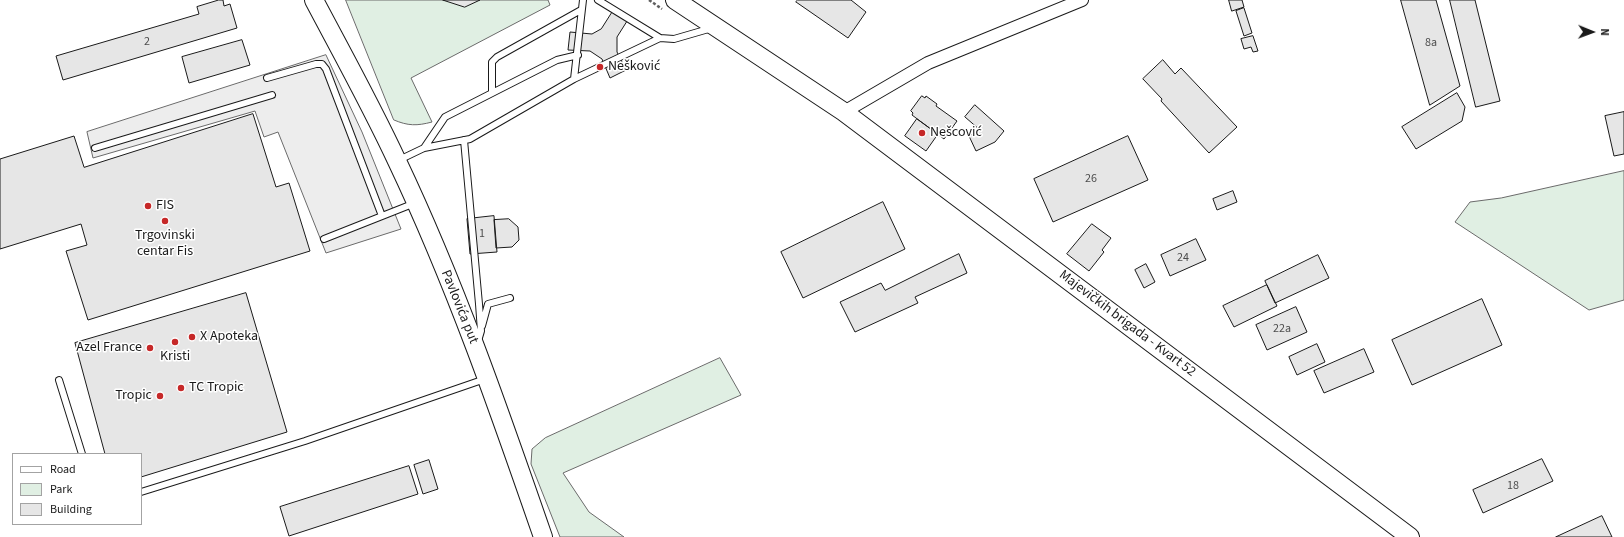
<!DOCTYPE html>
<html>
<head>
<meta charset="utf-8">
<style>
  body { margin:0 }
  #map { position:relative; width:1624px; height:537px; overflow:hidden; background:#fff; font-family:"Source Sans 3",sans-serif }
  canvas { display:block }
  .legend { position:absolute; left:12px; top:453px; width:130px; height:72px; box-sizing:border-box; background:#fff; border:1px solid #a3a3a3; margin:0; padding:5px 7px; list-style:none; font-size:12px; color:#1a1a1a }
  .legend li { display:flex; align-items:center; gap:8px; height:20px }
  .legend b { width:20px; border:1px solid #a3a3a3 }
  .north { position:absolute; left:1572px; top:12px; width:40px; height:40px; -webkit-text-stroke:3px #fff; paint-order:stroke; rotate:91deg; font-size:11px; font-weight:700; line-height:16px; text-align:center; color:#1a1a1a }
  .north::after { content:''; display:block; margin:auto; width:14px; height:18px; background:#1a1a1a; clip-path:polygon(50% 0,100% 100%,50% 72%,0 100%) }
</style>
</head>
<body>
<div id="map">
<canvas width="1624" height="537"></canvas>
<ul class="legend">
<li><b style="height:5px;background:#fff"></b>Road</li>
<li><b style="height:11px;background:#e0efe3"></b>Park</li>
<li><b style="height:11px;background:#e6e6e6"></b>Building</li>
</ul>
<div class="north">N</div>
</div>
<script>
const c = document.querySelector('canvas').getContext('2d');
c.lineJoin = 'round';
function paint(path, color) {
  c.fillStyle = color;
  c.fill(path, 'evenodd');
}
function strokePath(path, color, width, dash) {
  c.strokeStyle = color;
  c.lineWidth = width;
  c.lineCap = dash ? 'butt' : 'round';
  c.setLineDash(dash || []);
  c.stroke(path);
}
function drawText(font, color, halo, rows, align = 'center') {
  c.font = font + ' "Source Sans 3",sans-serif';
  c.lineWidth = 3;
  c.setLineDash([]);
  c.textBaseline = 'middle';
  c.strokeStyle = halo;
  c.fillStyle = color;
  for (const [text, x, y, turn = 0] of rows) {
    c.save();
    c.translate(x, y);
    c.rotate((+turn || 0) * Math.PI / 180);
    c.textAlign = isNaN(turn) ? turn : align;
    if (halo) c.strokeText(text, 0, 0);
    c.fillText(text, 0, 0);
    c.restore();
  }
}
const green = new Path2D(`
  M346 0H548L550 5 411 78 432 122C417 126 408 126 394 120Z
  M1624 171V300L1589 310 1455 222 1470 202 1501 198Z
  M720 358 741 395 563 473 589 512 624 537H560L531 464 532 449 545 438Z`);
paint(green, '#e0efe3');
strokePath(green, '#6a6a6a', 1);
const parking = new Path2D(`
  M326 55 362 132 401 229 326 253 278 132 264 137 255 111 93 158 87 132Z`);
paint(parking, '#ededed');
strokePath(parking, '#6a6a6a', 1);
const building = new Path2D(`
  M219 0H223L224 6 230 4 237 28 63 80 56 56 199 14 197 7Z
  M443 0H480L465 7Z
  M798 0H851L866 12 848 38 796 2Z
  M1229 0H1242L1244 7 1232 11Z
  M1401 0H1436L1460 86 1430 105Z
  M1450 0H1475L1500 101 1476 107Z
  M615 8 629 18 617 37V52L626 70 610 78 602 59 590 51 568 50 570 32 592 34 601 29Z
  M1244 8 1252 33 1244 36 1236 11Z
  M1253 36 1258 51 1253 52 1251 47 1244 49 1241 39Z
  M242 40 250 65 189 83 182 57Z
  M1163 60 1175 74 1181 68 1237 127 1209 153 1161 101 1162 99 1143 79Z
  M1457 93 1465 107 1462 121 1416 149 1402 127Z
  M922 96 925 98 926 96 937 104 936 106 957 121 944 139 912 115 913 113 911 111Z
  M975 105 1004 131 995 142 976 151 969 136 980 130 965 117Z
  M1624 112V154L1614 156 1605 116Z
  M253 114 276 187 289 183 310 251 88 320 66 251 87 245 81 224 0 249V159L74 136 84 167Z
  M917 119 938 134 926 151 905 136Z
  M1128 136 1148 180 1053 222 1034 179Z
  M1233 191 1237 202 1217 210 1213 199Z
  M883 202 905 249 803 298 781 252Z
  M494 216 497 252 470 254 467 219Z
  M509 219 518 227 519 240 512 247 496 248 494 220Z
  M1092 224 1111 238 1102 250 1104 252 1089 271 1067 254Z
  M1196 239 1206 260 1170 276 1161 255Z
  M959 254 967 273 915 297 918 303 855 332 840 302 881 283 885 290Z
  M1318 255 1329 278 1275 303 1265 281Z
  M1146 264 1155 282 1144 288 1135 270Z
  M1267 285 1277 306 1234 327 1223 306Z
  M246 293 287 432 141 477V454H105L75 343Z
  M1482 299 1502 345 1412 385 1392 340Z
  M1296 307 1307 332 1267 350 1256 325Z
  M1317 344 1325 362 1297 375 1289 357Z
  M1364 349 1374 372 1324 393 1314 371Z
  M1542 459 1553 481 1483 513 1473 490Z
  M429 460 438 489 423 494 414 465Z
  M409 466 418 494 289 536 280 507Z
  M1602 516 1612 537H1556Z`);
paint(building, '#e6e6e6');
strokePath(building, '#1a1a1a', 1);
const service = new Path2D(`
  M583 0 574 79 660 38
  M598 0 660 38 674 39 712 28
  M267 78 316 64H322L326 69 382 216
  M492 92V62L497 57 581 10
  M464 140 479 304 481 331 478 341
  M95 148 272 95
  M424 148 445 117 557 60 578 55
  M399 160 424 148 470 139 574 79
  M324 239 415 203
  M482 326 488 304 510 298
  M59 380 82 454
  M141 492 305 441 485 379`);
const minor = new Path2D(`
  M844 112 928 63 1082 0`);
const primary = new Path2D(`
  M314 0C342 53 372 107 397 161 455 283 499 410 543 537
  M675 0 844 112 1410 537`);
strokePath(service, '#1a1a1a', 8);
strokePath(minor, '#1a1a1a', 14);
strokePath(primary, '#1a1a1a', 20);
strokePath(new Path2D(`
  M649 0 662 9`), '#5f5f5f', 2.5, [3, 2]);
strokePath(service, '#fff', 6);
strokePath(minor, '#fff', 12);
strokePath(primary, '#fff', 18);
for (const [x, y, r, color] of [
  [600,67,4,"#c62828"],
  [922,133,4,"#c62828"],
  [148,206,4,"#c62828"],
  [165,221,4,"#c62828"],
  [192,337,4,"#c62828"],
  [175,342,4,"#c62828"],
  [150,348,4,"#c62828"],
  [181,388,4,"#c62828"],
  [160,396,4,"#c62828"]
]) {
  const dot = new Path2D();
  dot.arc(x, y, r, 0, 2 * Math.PI);
  c.fillStyle = color;
  c.fill(dot);
  strokePath(dot, '#fff', 1.5);
}
drawText('12px', '#4d4d4d', null, [
  ["2",147,42],
  ["8a",1431,43],
  ["26",1091,179],
  ["1",482,234],
  ["24",1183,258],
  ["22a",1282,329],
  ["18",1513,486]
]);
drawText('14px', '#1a1a1a', '#fff', [
  ["Nešković",608,67],
  ["Nešcović",930,133],
  ["FIS",156,206],
  ["Trgovinski",165,236,"center"],
  ["centar Fis",165,252,"center"],
  ["X Apoteka",200,337],
  ["Azel France",142,348,"right"],
  ["Kristi",175,357,"center"],
  ["TC Tropic",189,388],
  ["Tropic",152,396,"right"]
], 'left');
drawText('14px', '#1a1a1a', '#fff', [
  ["Pavlovića put",459,307,68],
  ["Majevičkih brigada - Kvart 52",1127,324,37]
]);
</script>
</body>
</html>
